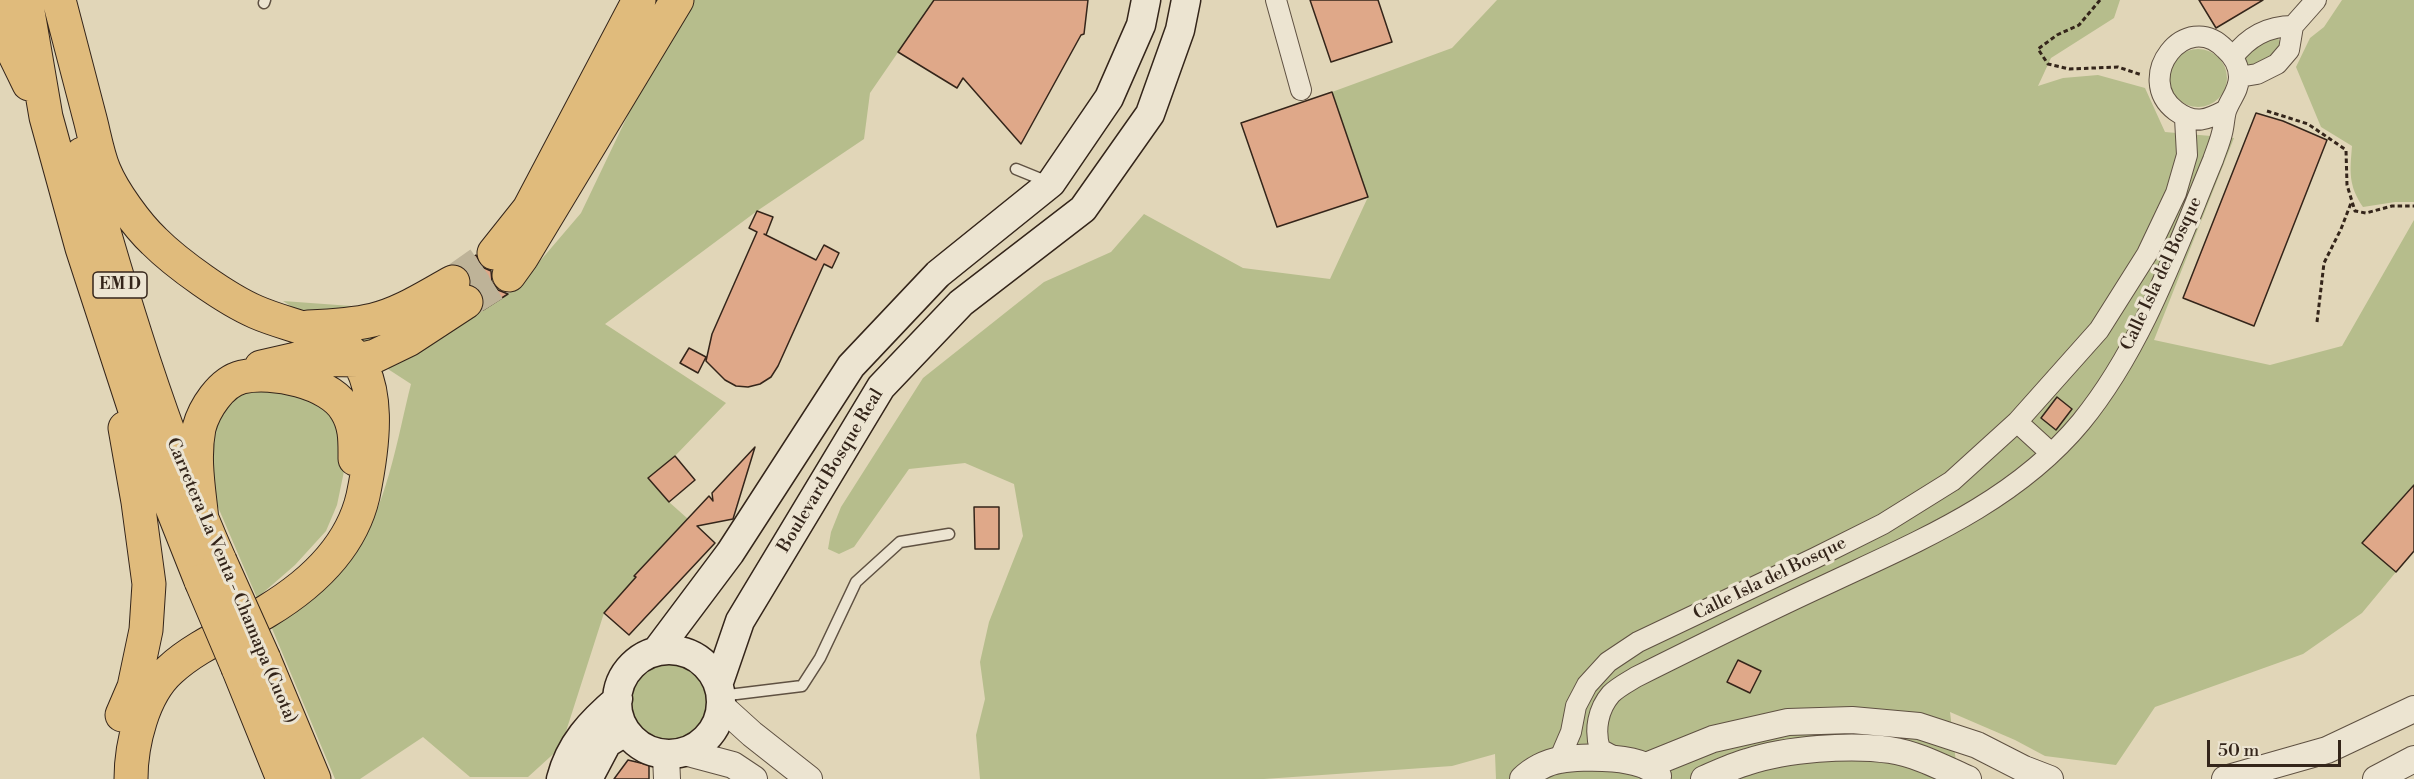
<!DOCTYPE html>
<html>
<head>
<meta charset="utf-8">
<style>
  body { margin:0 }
  #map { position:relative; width:2414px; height:779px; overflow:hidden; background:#e1d6b8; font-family:"Libre Bodoni",serif }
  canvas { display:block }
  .scale { position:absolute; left:2207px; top:740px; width:134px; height:27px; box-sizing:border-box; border:3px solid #34251a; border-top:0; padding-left:8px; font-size:18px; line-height:21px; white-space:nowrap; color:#34251a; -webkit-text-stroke:4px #ece4d1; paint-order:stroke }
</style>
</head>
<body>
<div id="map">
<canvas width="2414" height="779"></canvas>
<div class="scale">50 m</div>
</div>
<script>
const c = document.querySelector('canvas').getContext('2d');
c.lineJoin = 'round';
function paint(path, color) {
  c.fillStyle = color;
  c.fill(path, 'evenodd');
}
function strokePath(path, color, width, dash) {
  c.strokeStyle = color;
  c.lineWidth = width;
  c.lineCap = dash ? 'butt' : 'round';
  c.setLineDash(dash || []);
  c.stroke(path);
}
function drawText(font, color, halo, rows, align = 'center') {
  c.font = font + ' "Libre Bodoni",serif';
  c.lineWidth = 6;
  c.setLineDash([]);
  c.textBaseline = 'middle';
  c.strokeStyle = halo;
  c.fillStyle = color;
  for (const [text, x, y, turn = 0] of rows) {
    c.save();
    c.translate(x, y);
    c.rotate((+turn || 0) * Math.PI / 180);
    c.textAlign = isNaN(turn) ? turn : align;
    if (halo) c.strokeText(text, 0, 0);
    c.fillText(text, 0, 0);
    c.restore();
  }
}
paint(new Path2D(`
  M683 0H934L870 93 864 139 757 211 605 324 726 403 675 456 649 478 669 502 715 543 629 635 604 613 561 747 528 777H470L423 737 360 779H335L271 626C297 603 326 581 350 555 386 517 398 434 411 384L283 301 475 315 517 288 581 213Z
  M1497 0H2120L2114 18 2051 58 2038 86 2063 78 2098 75 2145 88 2165 132 2234 138 2154 340 2270 365 2342 346 2414 220V485L2362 543 2396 572 2362 613 2303 654 2155 707 2116 765 2045 756 2015 740 1950 712 1958 779H1496L1495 754 1452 766 1264 779H980L976 735 985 699 980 662 989 622 1023 536 1014 484 965 463 909 469 854 547 839 554 828 549 831 532 841 507 923 378 1044 282 1111 252 1144 214 1243 268 1330 279 1368 197 1332 92 1452 48Z
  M2342 0H2414V202H2395L2363 207C2348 185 2350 171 2352 146L2321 127 2296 67 2310 38 2324 27Z
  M2273 36 2278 38 2281 44C2276 54 2259 65 2248 67L2243 63V57Z
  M2169 78a29 29 0 1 1 58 0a29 29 0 1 1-58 0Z
  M245 384 333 405 348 452 337 505 326 531 295 565 257 598 215 500 207 429Z
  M659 658C666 659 676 658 682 660 705 671 715 693 708 717 706 726 699 734 692 739 641 773 592 688 659 658Z`), '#b6bd8c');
const building = new Path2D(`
  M934 0H1088L1084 34 1081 35 1021 144 963 78 957 88 898 52Z
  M1310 0H1378L1392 42 1331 62Z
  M2199 0H2263L2216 28Z
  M1332 92 1368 197 1277 227 1241 123Z
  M2256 113 2283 121 2327 140 2254 326 2183 298Z
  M757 211 773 217 766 235 764 234 816 260 824 245 839 253 832 268 824 264 778 366 771 377 760 384 748 387 736 386 725 380 706 361 712 334 757 232 749 228Z
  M476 255 482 267 491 271 492 282 498 290 508 294 483 310 485 302 482 292 471 285 469 272 461 265Z
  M689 348 706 357 698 373 680 363Z
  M2057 397 2072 409 2056 430 2041 418Z
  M755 447 733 519 697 526 715 543 629 635 604 613 636 577 634 576 709 496 713 501 712 493Z
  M675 456 695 480 669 502 648 478Z
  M2414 485V551L2396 572 2362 543Z
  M974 507H999V549H975Z
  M1738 660 1761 671 1750 693 1727 682Z
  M628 760 649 765V779H614Z`);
paint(building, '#dfa889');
strokePath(building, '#34251a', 1.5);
strokePath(new Path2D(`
  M453 282 494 253
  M466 302 509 275`), '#beb398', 33, [33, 16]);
const service = new Path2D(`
  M264 3 265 0
  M1016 169 1048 182
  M720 696 802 686 820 658 856 582 900 542 949 534`);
const minor = new Path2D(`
  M1276 0 1301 90
  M2233 57C2248 37 2268 26 2293 26
  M2239 77 2257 74 2277 64 2289 50 2293 26 2316 0
  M2017 422 2051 453
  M1559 760 1571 732 1576 706 1587 685 1608 662 1638 642 1815 558 1883 524 1952 481 2017 422 2099 330 2147 254 2176 193 2187 155 2185 118
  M1620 760 1600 749C1594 730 1598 709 1611 694 1618 687 1628 682 1636 677 1698 646 1760 615 1823 586 1916 542 2014 503 2081 422 2143 346 2176 249 2213 160 2216 151 2220 142 2222 133 2224 126 2224 118 2226 111 2230 99 2239 91 2239 77 2239 66 2233 56 2225 49 2186 8 2132 78 2176 111 2195 125 2207 120 2226 110`);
const tertiary = new Path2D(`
  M720 705 752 734 809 779
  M688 753 733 765 754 779
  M666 756 667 779
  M1646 766 1713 739 1788 722 1852 720 1919 726 1977 745 2024 769 2050 779
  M1523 779C1532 770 1547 762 1560 760 1582 756 1647 755 1658 776
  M1704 779C1718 773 1733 766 1747 762 1786 749 1850 744 1890 750 1917 754 1943 768 1968 779
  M2225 779 2327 750 2414 709
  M2376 779 2414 759`);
const secondary = new Path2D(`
  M658 649 730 553 851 366 938 274 1051 183 1109 98 1141 25 1146 0
  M617 702a52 52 0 1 1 104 0a52 52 0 1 1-104 0Z
  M718 685 740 621 881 387 961 303 1083 209 1150 114 1180 30 1186 0
  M561 779C570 744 591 722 618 699
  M588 779 607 743 625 732`);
const motorway = new Path2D(`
  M26 0 46 117 82 248 143 435 201 581
  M59 0C69 38 79 77 89 115 94 133 97 153 104 170 113 192 137 225 154 241 177 264 226 299 256 312 283 324 316 329 342 345 386 373 372 453 363 496 351 548 310 585 267 611 235 631 198 644 170 670 143 694 131 744 131 779
  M0 11 10 45 29 84
  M82 154C120 292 162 430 220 561
  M494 253 529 209 639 0
  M509 275 522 257 677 0
  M308 327C330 326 352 325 373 320 402 313 427 296 453 282
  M261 367 296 359 358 360 375 356 408 340 466 302
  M202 520C199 490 193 459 199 428 204 409 221 382 242 377 272 370 330 382 346 410 356 426 355 442 355 459
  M264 659 314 779
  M238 668 283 779
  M122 715 134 687 146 630 149 584 138 502 125 428`);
strokePath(service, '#5f5142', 13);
strokePath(minor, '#5f5142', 22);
strokePath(tertiary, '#5f5142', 28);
strokePath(secondary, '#34251a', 31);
strokePath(motorway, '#34251a', 35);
strokePath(new Path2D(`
  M2100 0 2079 25 2057 35 2038 49 2048 64 2069 69 2118 67 2142 75
  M2267 111 2308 124 2346 150 2347 185 2355 211 2366 213 2392 206H2414
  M2317 322 2324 263 2341 229 2351 203`), '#34251a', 3, [4.5, 3]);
strokePath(service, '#ece4d1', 10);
strokePath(minor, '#ece4d1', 20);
strokePath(tertiary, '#ece4d1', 26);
strokePath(secondary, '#ece4d1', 28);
strokePath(motorway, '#e0bb7c', 33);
const motorwayBridge = new Path2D(`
  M220 561 264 659
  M201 581 238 668`);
strokePath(motorwayBridge, '#34251a', 35, []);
strokePath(motorwayBridge, '#e0bb7c', 33);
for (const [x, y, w] of [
  [120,285,54]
]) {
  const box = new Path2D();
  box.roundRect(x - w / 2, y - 13, w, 26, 4.5);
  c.fillStyle = '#ece4d1';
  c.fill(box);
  strokePath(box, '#34251a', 1.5);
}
drawText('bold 16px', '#34251a', null, [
  ["EM D",120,285]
]);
drawText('18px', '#34251a', '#ece4d1', [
  ["Calle Isla del Bosque",2162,274,-65],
  ["Boulevard Bosque Real",831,471,-59],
  ["Calle Isla del Bosque",1770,579,-26],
  ["Carretera La Venta - Chamapa (Cuota)",231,581,67]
]);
</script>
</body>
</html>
